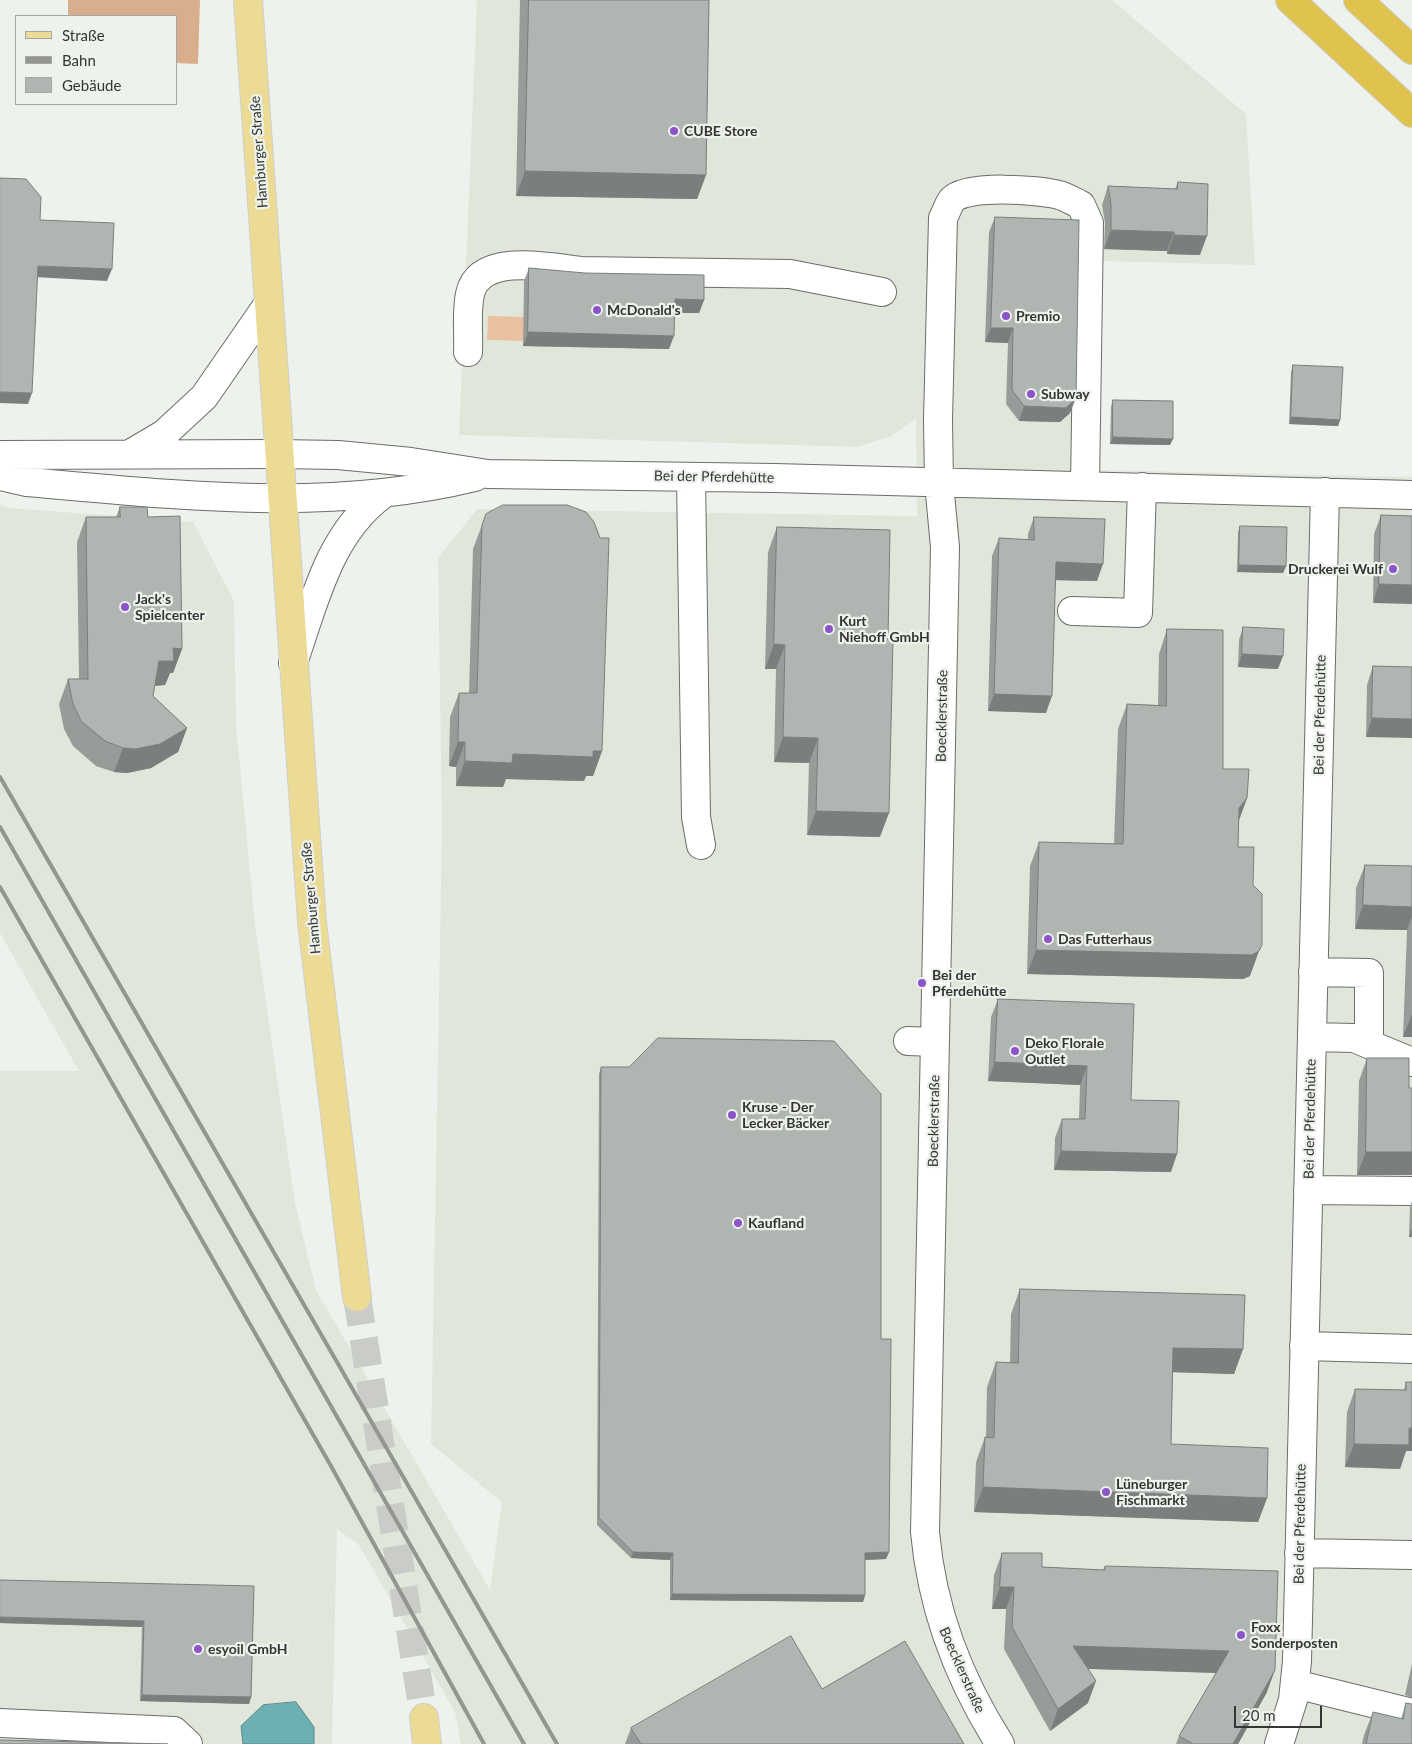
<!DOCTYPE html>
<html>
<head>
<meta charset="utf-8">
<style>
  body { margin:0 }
  #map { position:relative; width:1412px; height:1744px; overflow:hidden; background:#eef2ec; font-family:Lato,sans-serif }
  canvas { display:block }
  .legend { position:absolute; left:15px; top:15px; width:162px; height:90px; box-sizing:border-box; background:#eef2ec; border:1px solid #a4a7a2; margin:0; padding:6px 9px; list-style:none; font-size:15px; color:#353634 }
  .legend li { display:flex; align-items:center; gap:10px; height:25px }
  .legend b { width:25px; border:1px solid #a4a7a2 }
  .scale { position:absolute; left:1234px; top:1706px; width:88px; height:22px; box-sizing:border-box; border:2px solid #353634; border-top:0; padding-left:6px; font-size:15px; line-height:18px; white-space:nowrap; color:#353634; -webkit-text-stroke:4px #eef2ec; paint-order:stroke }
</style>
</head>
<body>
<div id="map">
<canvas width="1412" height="1744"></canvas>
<ul class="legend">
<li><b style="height:6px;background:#ecdb95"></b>Straße</li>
<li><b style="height:6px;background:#939591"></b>Bahn</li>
<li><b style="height:14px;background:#afb6b2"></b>Gebäude</li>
</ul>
<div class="scale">20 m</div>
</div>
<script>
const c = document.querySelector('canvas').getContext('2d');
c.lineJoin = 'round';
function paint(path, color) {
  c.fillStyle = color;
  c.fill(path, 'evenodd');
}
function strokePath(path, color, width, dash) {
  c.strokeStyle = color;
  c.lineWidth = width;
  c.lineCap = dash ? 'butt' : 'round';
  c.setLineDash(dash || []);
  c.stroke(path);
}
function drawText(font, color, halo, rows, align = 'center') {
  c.font = font + ' Lato,sans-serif';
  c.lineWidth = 4.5;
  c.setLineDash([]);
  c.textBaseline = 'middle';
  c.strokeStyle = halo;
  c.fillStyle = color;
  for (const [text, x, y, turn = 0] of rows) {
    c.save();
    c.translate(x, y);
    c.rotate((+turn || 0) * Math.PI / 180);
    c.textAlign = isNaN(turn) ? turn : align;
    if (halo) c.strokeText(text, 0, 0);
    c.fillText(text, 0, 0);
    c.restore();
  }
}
paint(new Path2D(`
  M477 0H1112L1246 114 1255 265 1102 261 1095 470 1412 477V1744H461L455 1712 359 1545 337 1529 332 1744H0V1071H79L0 933V505L11 508 193 522 234 601 236 724 255 925 295 1203 316 1290 490 1590 502 1502 431 1444 442 826 438 558 477 509 917 516 916 419 891 436 857 447 459 435Z`), '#e0e7da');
paint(new Path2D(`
  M488 316 528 317V341L487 340Z`), '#eac1a0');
paint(new Path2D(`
  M68 0H200L198 64 176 63V16H68Z`), '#d9ae8c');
const water = new Path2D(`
  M296 1702 314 1727V1744H243L241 1726 263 1705Z`);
paint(water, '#6cb0b3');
strokePath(water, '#5c8b8d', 1);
strokePath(new Path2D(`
  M357 1297 424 1718`), '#c9ccc7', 28, [28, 14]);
const minor = new Path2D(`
  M468 352C469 334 466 312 470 294 479 252 550 267 580 271L790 274 882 292
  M130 454 164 434 204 397 269 303
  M0 455 278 454 338 455 411 462 488 474 775 478 1412 495
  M0 476 27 482C176 495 328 513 475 477
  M691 477 696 817 701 845
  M1072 611 1138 613 1142 487
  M293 663C314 603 329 534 382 495
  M1313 972 1369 973V1043
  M1312 1037 1354 1038 1412 1062
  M908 1041 935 1042
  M1308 1190 1412 1191
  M1304 1346 1412 1349
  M1299 1553 1412 1555
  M1295 1684 1412 1713
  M0 1723 174 1731 188 1744
  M1000 1744C958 1678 932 1610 925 1532L945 547 939 483 938 420 943 218C946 213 948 205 952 200 966 184 1039 190 1059 195 1067 197 1074 202 1081 205L1089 223 1085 486
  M1279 1744 1293 1700 1297 1661 1325 492`);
const major = new Path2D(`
  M248 0 312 922 357 1297
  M424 1718 427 1744`);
const highway = new Path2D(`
  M1290 0 1412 113
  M1358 0 1412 50`);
strokePath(minor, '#6b6d68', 30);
strokePath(major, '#cfcfce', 30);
strokePath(highway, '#cfcfce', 30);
strokePath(minor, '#fff', 28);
strokePath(major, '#ecdb95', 28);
strokePath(highway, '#dfc34e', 28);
strokePath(new Path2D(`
  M0 777 557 1744
  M0 827 524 1744
  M0 887 331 1466 484 1744`), '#939591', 4);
paint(new Path2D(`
  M520 0H709L706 175 697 199 516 196Z
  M1178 182 1200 255 1167 254V251L1104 249 1105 223 1102 205 1108 186 1175 189Z
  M995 217 1070 413 1060 422 1019 421 1006 404 1008 343 985 342 989 232Z
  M529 268 704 300 699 313H675L669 349 523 346 524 281Z
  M1293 365 1340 420 1338 426 1289 424 1291 372Z
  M1113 400 1170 445 1110 444 1111 406Z
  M120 507 148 517 182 649 173 673H170L165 685 155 686 153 696 187 728 178 752 151 768 127 773 114 772 96 766 73 746 64 729 59 704 68 679H79L77 542 86 517H116Z
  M486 514 602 751 593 776H586L584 781 506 779 503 787 456 786V767L449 766 450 717 459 693H469L473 549Z
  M1381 515 1412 516 1373 603 1374 534Z
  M1034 517 1097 581 1056 580 1046 713 988 711 992 556 999 538 1028 540V534Z
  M1240 526 1286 566 1283 573 1237 572 1238 532Z
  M777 527 880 837 807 835 809 763 774 762 776 669H765L768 552Z
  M1243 627 1278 669 1238 667 1239 640Z
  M1167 629 1223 769 1247 798 1239 820 1238 847 1250 976 1243 979 1027 974 1030 866 1039 842 1114 844 1118 729 1127 704 1158 705 1159 654Z
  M1373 666 1412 667 1366 737 1367 685Z
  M1365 865 1412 866V1037H1403L1407 930 1355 929 1356 888Z
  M998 999 1131 1100 1171 1172 1054 1170 1055 1138 1062 1119H1079L1080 1085 988 1081 991 1017Z
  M1367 1058 1409 1088H1412V1175H1357L1359 1081Z
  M601 1067 889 1552 886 1559 865 1560V1595L863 1602 670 1600V1560L631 1558 597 1525 599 1074Z
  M1412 1201V1237H1409L1410 1207Z
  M1020 1289 1243 1349 1234 1374 1173 1372 1171 1444 1267 1498 1258 1522 974 1512 976 1462 985 1437H986L987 1387 996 1362 1010 1363 1011 1314Z
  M1406 1382V1451L1400 1469 1345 1467 1347 1412 1355 1389 1404 1390Z
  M1002 1553 1042 1567 1103 1570 1105 1566 1267 1692 1238 1744H1176L1179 1736 1216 1673 1088 1669V1703L1050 1731 1004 1649 1006 1609H992L994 1575Z
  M254 1586 251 1697 249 1704 140 1701 142 1627 0 1623Z
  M1412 1664V1698L1405 1695Z
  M822 1689 964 1744H625L631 1728Z
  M1406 1703 1412 1744H1362L1364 1735 1373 1712 1401 1719Z`), '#969d99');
paint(new Path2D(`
  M525 171 706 175 697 199 516 196Z
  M1111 230 1174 232 1167 251 1104 249Z
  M1174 235 1207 236 1200 255 1167 254Z
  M38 266 112 269 107 281 34 277Z
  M675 299 704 300 699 313H670Z
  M991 328H1013L1008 343 985 342Z
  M528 332 674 336 669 349 523 346Z
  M0 392 32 393 28 404 0 403Z
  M1076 398 1070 413 1060 422 1019 421 1024 406Z
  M1291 417 1340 420 1338 426 1289 424Z
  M1113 437 1173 439 1170 445 1110 444Z
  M1056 562 1103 564 1097 581 1050 580Z
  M1239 565 1286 566 1283 573 1237 572Z
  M1379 584 1412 585V604L1373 603Z
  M774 644 785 645 776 669H765Z
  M173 648 182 649 173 673H170L165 685 150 686 159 661Z
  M1242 654 1283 656 1278 669 1238 667Z
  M994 694 1052 696 1046 713 988 711Z
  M1372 718 1412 719V738L1366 737Z
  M187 728 178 752 151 768 127 773 114 772 123 748Z
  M783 737 818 738 809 763 774 762Z
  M458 742H465L456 767 449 766Z
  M593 751H602L593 776H586L584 781 506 779 503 787 456 786 465 761 513 754Z
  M1247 798 1238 823 1239 808Z
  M816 811 889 813 880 837 807 835Z
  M1363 905 1412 907V917L1407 930 1355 929Z
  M1036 950 1259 951 1250 976 1243 979 1027 974Z
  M1412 1014V1037H1403Z
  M995 1062 1087 1066 1080 1085 988 1081Z
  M1061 1151 1177 1154 1171 1172 1054 1170Z
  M1366 1152H1412V1175H1357Z
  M1412 1228V1237H1409Z
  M1173 1348 1243 1349 1234 1374 1165 1372Z
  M1409 1428H1412V1451H1406L1400 1469 1345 1467 1354 1444Z
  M983 1487 1267 1498 1258 1522 974 1512Z
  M633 1552 673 1553 670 1560 631 1558Z
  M889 1552 886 1559 862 1560 865 1553Z
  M1000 1587H1014L1006 1609H992Z
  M672 1594 865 1595 863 1602 670 1600Z
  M0 1617 144 1621 142 1627 0 1623Z
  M1073 1646 1229 1651 1221 1673 1065 1668Z
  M1275 1670 1267 1692 1238 1744H1233Z
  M1096 1681 1088 1703 1050 1731 1058 1709Z
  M142 1695 251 1697 249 1704 140 1701Z`), '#7a7f7d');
const building = new Path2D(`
  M529 0H709L706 175 525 171Z
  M0 178 26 179 41 197 40 220 114 223 112 269 38 266 32 393 0 392Z
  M1178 182 1208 184 1207 236 1174 235V232L1111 230V204L1108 186 1177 189Z
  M995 217 1079 220 1076 398 1066 408 1024 406 1012 390 1013 328H991Z
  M529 268 585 273 704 275V300L675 299 674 336 528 332Z
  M1293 365 1343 367 1340 420 1291 417Z
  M1113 400 1173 401V439L1113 437Z
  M503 505H567L586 512 594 522 600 538H609L602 751H593V757L513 754 512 763 465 761V742H458L459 693H477L482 525 486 514Z
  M120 507H147L148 517 180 516 182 649 173 648 174 661H159L153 696 187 728 160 744 136 749 123 748 105 741 81 721 73 704 68 679H88L86 517H120Z
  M1381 515 1412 516V585L1379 584Z
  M1034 517 1105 519 1103 564 1056 562 1052 696 994 694 999 538 1034 540Z
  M1240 526 1287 527 1286 566 1239 565Z
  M777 527 890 530 888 640H893L889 813 816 811 818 738 783 737 785 645 774 644Z
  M1243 627 1284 629 1283 656 1242 654Z
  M1167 629 1223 630V769H1249L1247 798 1239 808 1238 847H1254L1253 885 1262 894V945L1259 951 1252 955 1036 950 1039 842 1123 844 1127 704 1166 706Z
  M1373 666 1412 667V719L1372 718Z
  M1365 865 1412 866V907L1363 905Z
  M998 999 1134 1004 1131 1100 1179 1101 1177 1154 1061 1151 1062 1119H1085L1087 1066 995 1062Z
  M658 1038 834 1041 881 1094V1339H891L889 1552 865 1553V1595L672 1594 673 1553 633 1552 599 1518 601 1067H629Z
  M1367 1058H1409V1088H1412V1152H1366Z
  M1020 1289 1245 1295 1243 1349 1173 1348 1171 1444 1268 1448 1267 1498 983 1487 985 1437 994 1438 996 1362 1018 1363Z
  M1406 1382H1412V1428H1409V1445L1354 1444 1355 1389 1406 1390Z
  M1002 1553H1042V1567L1105 1570V1566L1278 1571 1275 1670 1233 1744H1193L1179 1736 1229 1651 1073 1646 1096 1681 1058 1709 1012 1627 1014 1587H1000Z
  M0 1580 254 1586 251 1697 142 1695 144 1621 0 1617Z
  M791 1636 822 1689 905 1641 964 1744H641L631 1728Z
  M1406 1703 1412 1704V1744H1366L1373 1712 1403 1719Z
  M0 1740 168 1744H0Z`);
paint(building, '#afb6b2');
strokePath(building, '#7a7f7d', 1);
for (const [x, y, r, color] of [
  [674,131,5,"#8c53ca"],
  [597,310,5,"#8c53ca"],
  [1006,316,5,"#8c53ca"],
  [1031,394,5,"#8c53ca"],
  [1393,569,5,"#8c53ca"],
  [125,607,5,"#8c53ca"],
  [829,629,5,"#8c53ca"],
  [1048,939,5,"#8c53ca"],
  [922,983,5,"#8c53ca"],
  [1015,1051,5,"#8c53ca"],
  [732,1115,5,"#8c53ca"],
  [738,1223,5,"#8c53ca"],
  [1106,1492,5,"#8c53ca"],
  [1241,1635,5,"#8c53ca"],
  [198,1649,5,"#8c53ca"]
]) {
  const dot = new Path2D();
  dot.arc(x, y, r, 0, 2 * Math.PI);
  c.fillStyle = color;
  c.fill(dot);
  strokePath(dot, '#eef2ec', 2);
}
drawText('bold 14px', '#353634', '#eef2ec', [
  ["CUBE Store",684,131],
  ["McDonald's",607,310],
  ["Premio",1016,316],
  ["Subway",1041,394],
  ["Druckerei Wulf",1383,569,"right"],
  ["Jack's",135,599],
  ["Spielcenter",135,615],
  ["Kurt",839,621],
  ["Niehoff GmbH",839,637],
  ["Das Futterhaus",1058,939],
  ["Bei der",932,975],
  ["Pferdehütte",932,991],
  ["Deko Florale",1025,1043],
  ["Outlet",1025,1059],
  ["Kruse - Der",742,1107],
  ["Lecker Bäcker",742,1123],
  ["Kaufland",748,1223],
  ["Lüneburger",1116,1484],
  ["Fischmarkt",1116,1500],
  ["Foxx",1251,1627],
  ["Sonderposten",1251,1643],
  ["esyoil GmbH",208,1649]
], 'left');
drawText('14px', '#353634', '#eef2ec', [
  ["Hamburger Straße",259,152,-94],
  ["Bei der Pferdehütte",714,477,1],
  ["Bei der Pferdehütte",1320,715,-89],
  ["Boecklerstraße",942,716,-89],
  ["Hamburger Straße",311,898,-95],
  ["Bei der Pferdehütte",1310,1119,-89],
  ["Boecklerstraße",934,1121,-89],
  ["Bei der Pferdehütte",1300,1524,-89],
  ["Boecklerstraße",962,1670,66]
]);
</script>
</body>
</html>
